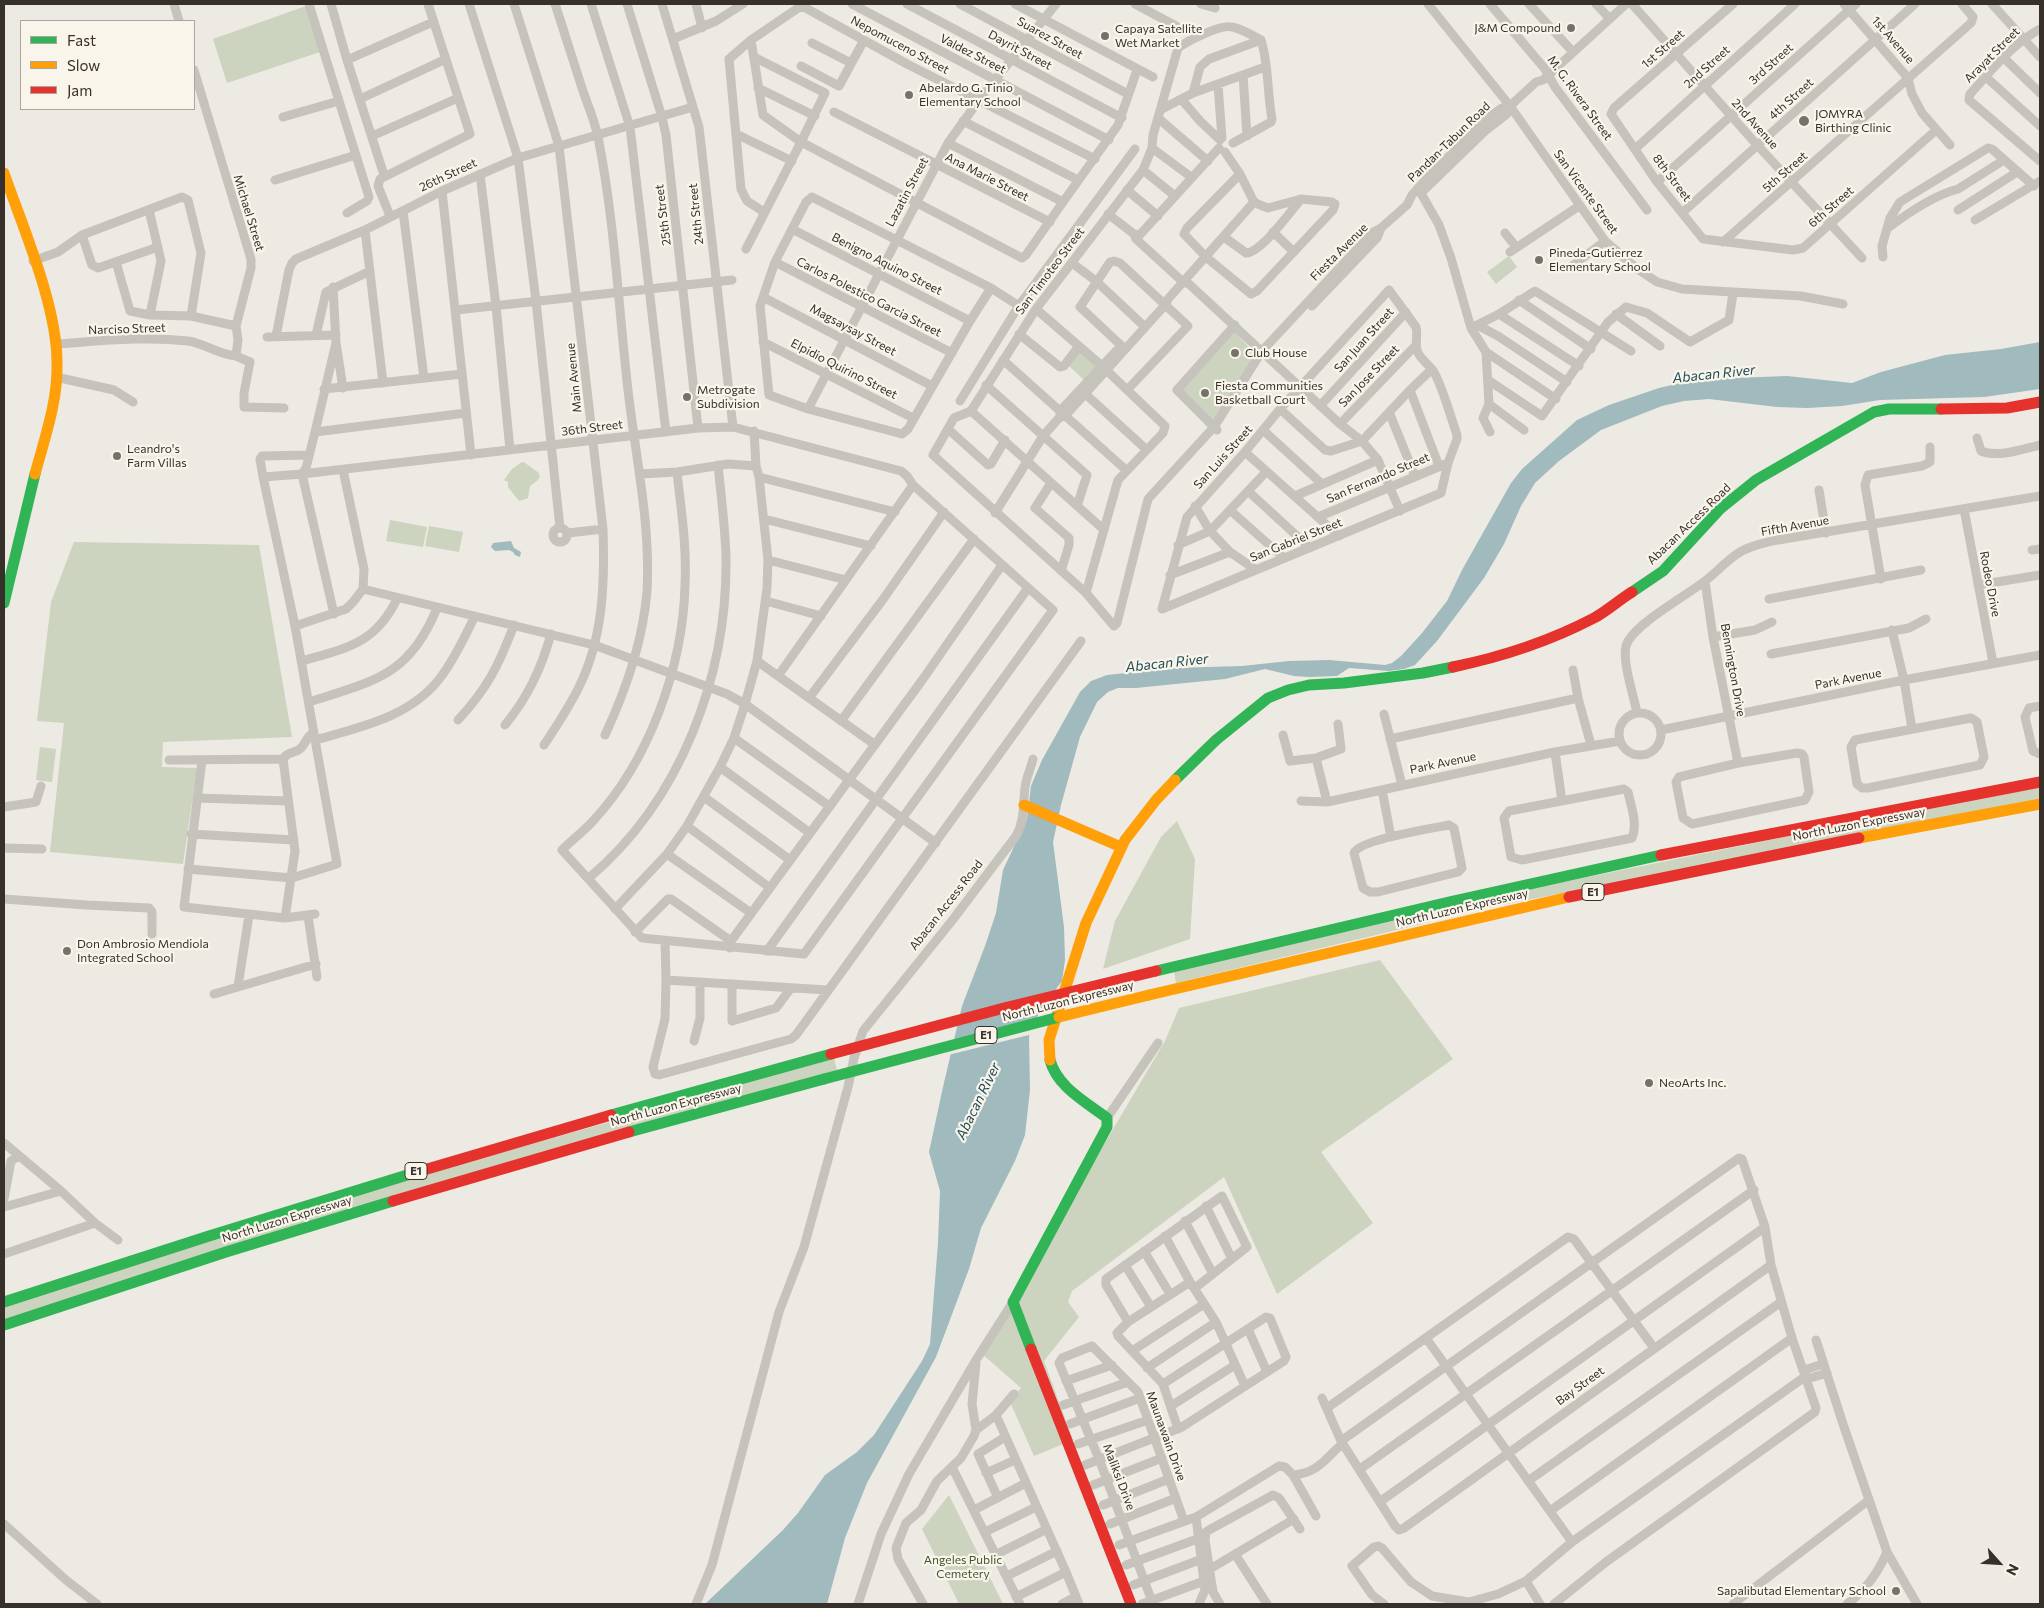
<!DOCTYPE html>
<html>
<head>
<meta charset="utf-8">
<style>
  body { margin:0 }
  #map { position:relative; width:2044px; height:1608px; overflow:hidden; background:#edeae3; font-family:Commissioner,sans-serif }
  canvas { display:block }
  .frame { position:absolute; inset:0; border:5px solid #37302a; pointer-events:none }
  .legend { position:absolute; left:20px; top:20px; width:175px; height:90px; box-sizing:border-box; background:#f9f5eb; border:1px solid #aba69e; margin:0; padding:6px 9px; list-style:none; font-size:15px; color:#37302a }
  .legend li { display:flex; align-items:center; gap:10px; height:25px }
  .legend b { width:25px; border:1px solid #aba69e }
  .north { position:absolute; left:1974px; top:1538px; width:50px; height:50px; -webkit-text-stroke:4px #f9f5eb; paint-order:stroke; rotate:116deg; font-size:14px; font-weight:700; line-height:20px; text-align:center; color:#37302a }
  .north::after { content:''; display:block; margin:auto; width:18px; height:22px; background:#37302a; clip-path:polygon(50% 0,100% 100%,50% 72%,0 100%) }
</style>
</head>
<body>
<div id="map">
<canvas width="2044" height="1608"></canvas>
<div class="frame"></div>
<ul class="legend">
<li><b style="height:6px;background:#30b455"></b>Fast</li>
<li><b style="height:6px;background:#ff9f0a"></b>Slow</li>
<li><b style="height:6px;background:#e5322d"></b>Jam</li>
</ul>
<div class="north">N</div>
</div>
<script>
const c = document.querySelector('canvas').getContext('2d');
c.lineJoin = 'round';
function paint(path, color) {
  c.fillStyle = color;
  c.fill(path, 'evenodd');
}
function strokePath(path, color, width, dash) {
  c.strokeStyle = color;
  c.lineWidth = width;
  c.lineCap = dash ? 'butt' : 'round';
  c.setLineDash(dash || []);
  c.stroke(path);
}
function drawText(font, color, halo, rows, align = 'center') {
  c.font = font + ' Commissioner,sans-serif';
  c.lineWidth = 4.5;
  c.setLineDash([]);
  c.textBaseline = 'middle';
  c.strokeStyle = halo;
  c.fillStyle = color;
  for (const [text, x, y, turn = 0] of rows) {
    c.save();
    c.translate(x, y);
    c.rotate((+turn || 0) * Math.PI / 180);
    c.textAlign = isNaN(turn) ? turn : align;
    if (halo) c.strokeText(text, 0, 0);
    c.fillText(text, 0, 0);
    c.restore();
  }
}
paint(new Path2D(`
  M306 6 320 52 227 83 213 39Z
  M1509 256 1517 267 1496 284 1487 272Z
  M1232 329 1257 356 1214 421 1178 390Z
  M1080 350 1099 369 1086 382 1067 364Z
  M522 462C526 462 533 470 538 472L540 477 537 481 530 486 528 498 519 501 508 487V482L504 480 512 469Z
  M390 520 427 527 423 547 386 541Z
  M429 526 463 532 459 552 425 546Z
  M74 542 259 545 292 737 163 742 162 767 197 768 183 864 50 852 64 723 37 721 51 602Z
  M40 747 56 749 52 782 36 780Z
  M2040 785V798L1472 911 1470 909 1475 900Z
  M1177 821 1195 859 1190 939 1103 969 1115 921 1161 837Z
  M1427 913 1430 915V922L1176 983 1174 971Z
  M1380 960 1453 1059 1321 1152 1373 1223 1277 1294 1224 1177 1072 1291 1068 1302 1079 1317 1044 1361 1073 1440 1034 1456 1010 1402 1021 1388 981 1353 1165 1041 1179 1008Z
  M834 1058 837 1070 4 1320V1307L339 1199Z
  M949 1495 1003 1604H959L922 1529Z`), '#ccd3be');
paint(new Path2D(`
  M2040 342V389L1984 397 1880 400 1842 406 1807 408 1777 407 1709 399 1684 401 1662 406 1601 430 1559 461 1535 483 1521 506 1504 544 1484 578 1437 641 1415 665 1404 669 1389 671 1349 668 1337 676 1309 677 1294 676 1265 669 1225 679 1136 688H1118L1108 692 1097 702 1080 737 1061 805 1053 842 1064 927 1065 960 1062 981 1040 1011 1029 1036 1030 1090 1025 1135 1015 1161 981 1228 969 1269 936 1357 867 1483 845 1538 827 1604H705L783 1530 798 1513 825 1475 857 1452 874 1435 922 1361 930 1344 938 1243 940 1191 929 1152 943 1087 962 1006 985 946 996 913 1003 870 1027 819 1031 786 1042 760 1080 692 1091 681 1107 675 1173 668 1242 666 1289 661 1329 660 1385 665 1392 663 1401 656 1422 633 1447 601 1462 570 1511 483 1522 469 1577 420 1609 405 1659 388 1685 382 1734 378 1787 376 1852 383 1881 372 1945 355 2001 349Z
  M511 541 514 548 521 552 520 557 515 555 513 552 509 550 495 551 491 547 493 543Z`), '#a0babd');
paint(new Path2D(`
  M1040 1018 1033 1034 948 1055 951 1041Z`), '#edeae3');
strokePath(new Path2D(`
  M174 4 179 21
  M331 4 347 60 384 175
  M469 4 518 158 536 301 560 528
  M514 4 559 146 603 529C605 584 603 640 578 689 568 709 556 727 544 745
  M555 4C565 34 574 64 584 94 589 108 595 122 598 137 614 217 618 300 627 381 634 450 651 521 647 591 643 641 626 690 605 735
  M591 4 630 127 666 432
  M627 4 662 117 666 135 698 428
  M662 4 699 127 733 427
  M696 4 702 28
  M852 4 1109 140
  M907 4 1122 118
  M960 4 1128 94
  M1015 4 1153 77
  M1135 4 1176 26
  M1201 4 1215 8
  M1428 4 1510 106 1605 241 1636 268 1657 282 1682 289 1801 296 1843 304
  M1490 4 1545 69 1555 87 1647 210
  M1529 4 1573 52
  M1596 4 1610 19
  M1632 4 1758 146 1862 258
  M1733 4 1614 108 1611 114 1657 182 1703 239 1793 250 1803 248 1935 131
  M1844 4 1908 78 1912 94 1922 113 1950 145
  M1992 4 2040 57
  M802 6 907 64 1095 159
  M2040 29C2012 44 1991 71 1970 94L1969 100 2040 161
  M673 39 716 21 743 4
  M812 43 851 63
  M754 57 825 93 801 142 1022 258 1026 255 1063 202 1118 125 1137 70
  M2004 58 2040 93
  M347 60 433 22
  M801 66 839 86 864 40
  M1243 75 1247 136
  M1986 77 2040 126
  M1218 85 1222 138
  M758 88 815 116
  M1193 93 1200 67 1209 59 1261 40
  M360 99 446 59
  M1182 100 1200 121 1220 140
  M339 101 369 197 367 201 347 213
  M1162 109 1193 93 1265 67
  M834 112 1050 222
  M283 117 339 101 309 4
  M1158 118 1208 161
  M963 121 1078 180
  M736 134 792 161
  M372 136 458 98
  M948 143 1063 202
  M1635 149 1795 4
  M1225 152 1240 174 1254 202 1260 205 1268 208 1301 199 1332 202 1335 204 1333 210 1257 291 1251 294 1206 257 1184 234 1187 228 1240 174
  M1143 170 1175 196
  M480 174 496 306 510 450
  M1191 177 1152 148 1153 135 1178 48C1187 41 1221 24 1232 27 1242 29 1252 35 1261 40 1269 65 1267 93 1272 119L1271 122 1233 143
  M275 180 356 155
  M1657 182 1856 4
  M1418 188 1439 225 1451 258 1471 328 1486 352 1489 404 1483 418 1490 432
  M1127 190 1158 216
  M442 191 471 455
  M1422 192 1485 131 1507 114 1510 106 1536 82 1543 80 1626 4
  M149 210 161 261 150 315
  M1958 210 2017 172
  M403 211 424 378
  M764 212 747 201 741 189 729 59 751 40 804 4
  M1682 213 1915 4
  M1108 214 1134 234 1139 235
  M390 216 378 186 380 179 470 134 428 4
  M1975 220 2040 181
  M1888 228C1908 213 1934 195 1958 189L2004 160
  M792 229 970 321
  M365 230 383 383
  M1273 232 1294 252
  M1505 233 1516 247
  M1134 234 1136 239 1183 282 1189 284 1340 424 1362 441 1378 460 1400 511
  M82 235 92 265 98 268 158 247
  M1224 237 1246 253C1262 252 1290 212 1301 199
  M1136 239 1219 148
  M1723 242 1971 23 1973 17 1962 4
  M746 249 801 142 763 115 751 40
  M1510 252 1579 206
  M1883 257 1882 246 1890 218 1900 202 1988 148 1992 149 2034 186
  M33 261 58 252 82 235 182 197 188 200 201 253 191 316
  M116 262 130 311 150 315 191 316 236 326
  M775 262 952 353
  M1072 263 1096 281 1145 327
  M1572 266 1605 241
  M333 287 336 343 343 388
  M991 288 970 321 908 429 902 434 808 409 769 395 760 306 775 262 806 202 812 197 991 288 1019 306
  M1389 290 1416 327C1418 335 1415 342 1417 350 1420 360 1429 364 1434 372 1444 391 1450 415 1457 435V439L1448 463 1441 493 1162 609 1187 517 1245 452 1280 409Z
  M763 297 932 386
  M1519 300 1591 349
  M1312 306 1377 238 1381 228
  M1036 309 1102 366 1165 426 1163 433 1118 480 1086 593
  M456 310 732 280
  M1499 314 1579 366
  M1616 314 1660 346
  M1477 325 1498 336 1567 382
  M1471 328 1499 314 1535 291 1631 351
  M1019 334 1060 367 1064 366 1079 346
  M316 335 326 292 370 271
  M276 336 289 270 292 263 296 259 365 230 442 191 518 158 693 107
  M267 337 336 335
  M763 342 913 418
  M56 344C100 341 144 336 188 341 204 343 219 355 236 356L238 340 236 326 251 268V259L194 70
  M1125 349 1080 307 1110 262 1114 261 1120 263 1188 326 1127 390
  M1486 352 1556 399
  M236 356 250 362 244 393V407L284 408
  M1003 360 1126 470
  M56 377 114 390 133 402
  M1488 380 1542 416 1608 322 1626 307 1647 313 1690 342 1729 320 1733 293
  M986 385 1087 475 1077 506
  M324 389 462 374
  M1081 390 1147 450
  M1410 390 1439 466
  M960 401 1018 307 1135 149
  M1489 404 1524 430
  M1320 406 1406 312
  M808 409 948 143 979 100 1056 4
  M1280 409 1325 450 1331 451 1362 441 1410 390 1432 369
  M971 411 1036 309 1143 170 1152 148
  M971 411 954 418 933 455 1086 593 1114 626
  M971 411 1103 529
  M1389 412 1415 476
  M1060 415V411L1117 350
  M1340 424 1416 345
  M948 429 988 465 991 464 1005 440
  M1217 430 1177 390 1235 325
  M1263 430 1322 484
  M315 432 466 413
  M1977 438 1981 451C1998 458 2023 449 2040 445
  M1245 452 1339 536
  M640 474 677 472 728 464 756 466
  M263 477 302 474 698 428 733 427 901 471 907 476 913 485 1053 610 804 954 642 938 562 850C572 840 584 831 593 821 649 761 683 667 685 585 687 547 681 509 677 472
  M759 477 895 512
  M1051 483 1035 508 1069 538V545L1061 571
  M1819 490 1826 533
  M1248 491 1310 548
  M1295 496 1378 460
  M1195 506 1210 531 1230 552 1256 570
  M1964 509 1993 663
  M1231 511 1284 558
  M995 513 1043 436 1059 418 1065 416 1166 304 1168 299 1254 202
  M1318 517 1448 463
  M764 519 871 546
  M553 535a7 7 0 1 1 14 0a7 7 0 1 1-14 0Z
  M568 533 603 529
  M1178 545 1210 531 1266 472
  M2032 550 2040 549
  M768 560 846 580
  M1170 575 1230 552
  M1881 579 1865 485 1868 475 1922 466 1930 462V447
  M1705 581 1713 637 1738 763
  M1978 585 2040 575
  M363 589 594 645 727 694 745 704 936 843
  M1769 599 1921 570
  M766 601 821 616
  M334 614 302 474 306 468 315 432 336 343
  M295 626 346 609 353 602 363 589 364 569 343 470
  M1114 626 1117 623 1148 499 1214 427 1262 351 1372 233 1381 228 1407 205 1412 195 1430 175 1488 118 1502 108 1510 106
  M1892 630 1904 680 1912 729
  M1713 637 1755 630 1772 622
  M1771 654 1909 628 1926 619
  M302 661C347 648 375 644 397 599
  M757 661 874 744
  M1573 670 1578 698 1591 745
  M778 676 913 485
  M809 698 884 598 944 512
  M309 702C373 681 409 677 437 608
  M2040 706 2029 708 2025 717 2033 751 2040 754
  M1619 734a21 21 0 1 1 42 0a21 21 0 1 1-42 0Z
  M1637 713C1634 696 1622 662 1626 646 1632 625 1686 596 1705 581 1716 573 1725 562 1737 554 1747 547 1760 544 1772 541L2040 496
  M1384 714 1402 785
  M1971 718 1977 722 1984 757 1980 765 1868 788H1862L1857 784 1851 747 1855 740Z
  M458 720C487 689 499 665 514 625
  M841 721 974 539
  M505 725C528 697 541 669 551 634
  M1661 730 1904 680 2040 655
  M1283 735 1290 761 1316 758 1341 749 1338 724
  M734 738 829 806
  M1390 739 1578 698
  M315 740C362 727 414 716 443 674 456 656 465 636 475 616
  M1555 752 1562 801
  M1797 753 1802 754 1804 757 1809 792 1805 800 1692 824 1683 818 1676 782 1679 777 1738 763Z
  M1316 758 1327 802
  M283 759 295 851 285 918
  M169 760 283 759C288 751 293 754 300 749 306 744 306 737 313 733
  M202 760 184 907 285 918 315 914
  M720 767 810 833
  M1624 789 1628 792C1631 806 1638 824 1632 838L1522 860 1511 857 1504 818 1509 811Z
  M1382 790 1391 837
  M704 797 790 860
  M197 798 288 801
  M1301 801 1327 802 1555 752 1620 741
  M4 807 36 802 41 786
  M1449 825 1454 828 1462 868 1458 872 1378 892H1370L1363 888 1354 853C1359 840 1433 828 1449 825Z
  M687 826 770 888
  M191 834 294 840
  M4 848 42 849
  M667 854 751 913
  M188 869 292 878 337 864 295 626 263 477 260 459 262 456 309 455
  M589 878C681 800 728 675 726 556 725 526 721 495 718 465
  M4 899 87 905 149 908 152 912V934
  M615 909 667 854 687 826 720 767 734 738 745 704 757 661 767 588 768 560 759 477 756 466 754 431
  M308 916 317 977
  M635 932 668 899H671L731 941
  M665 941 666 980 827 990
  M730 948 731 941 923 679 1002 565
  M767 951 1028 588
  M666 980 665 1019 653 1067 655 1074 659 1075 791 1039 796 1035 1081 641
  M732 984V1021L776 1008 791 988
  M238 986 249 915
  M214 994 316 964
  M694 1041 700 1018V982
  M1107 1118 1158 1043
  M4 1143 61 1191 95 1223 118 1240
  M4 1199 11 1161 19 1156
  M1206 1206 1232 1259
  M4 1207 61 1191
  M1185 1221 1213 1274
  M1165 1236 1190 1282 1216 1322 1245 1386
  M1144 1251 1170 1294
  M4 1254 95 1223
  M1125 1265 1151 1307
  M1128 1322 1106 1285V1279L1222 1196 1247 1247 1195 1288
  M1248 1329 1267 1372
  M1426 1338 1572 1542
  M1816 1340 1843 1424 1887 1552 1917 1604
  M1132 1351 1204 1304
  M1147 1368 1216 1322
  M1804 1370 1823 1364
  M1807 1379 1827 1373
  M1066 1381 1112 1365
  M1322 1398 1341 1441 1395 1526 1399 1530 1404 1528 1771 1265
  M1063 1405 1128 1382
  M1171 1406 1235 1365
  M1327 1408 1568 1237 1574 1239 1654 1348
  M996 1415 1066 1572 1079 1604
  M1070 1424 1140 1398
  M1178 1429 1163 1384 1118 1336 1117 1333 1128 1322 1190 1282
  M976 1430 996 1415 1014 1394
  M1341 1441 1739 1158 1742 1159 1765 1227 1771 1265 1792 1338 1816 1408 1815 1412 1606 1562 1554 1604
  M1078 1444 1148 1420
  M1085 1465 1182 1427 1284 1361 1286 1357 1270 1318 1266 1317 1163 1384
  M952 1467 1020 1604
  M1360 1469 1754 1190
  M986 1473 1015 1460
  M1293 1475 1316 1516
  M1528 1481 1781 1302
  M1093 1485 1162 1458
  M998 1498 978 1454 1005 1437
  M1381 1501 1765 1227
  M1103 1505 1169 1479
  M974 1510 1026 1483
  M1550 1511 1792 1338
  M1196 1517 1205 1590 1199 1604
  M4 1524 66 1580 97 1604
  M1110 1524 1176 1498
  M985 1532 1036 1507
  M1119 1545 1196 1517 1279 1466 1285 1467 1293 1475C1318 1473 1325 1459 1343 1443
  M997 1554 1047 1529
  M1235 1554 1267 1604
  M1126 1565 1200 1538
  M1210 1569 1294 1519
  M1007 1576 1057 1551
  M1526 1581 1540 1604
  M1133 1585 1202 1559
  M1016 1597 1066 1572
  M696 1604 712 1565 779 1312 804 1247 848 1087 854 1058 863 1031 951 922 1016 836C1026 819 1022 801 1026 782 1028 774 1031 767 1033 759
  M858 1604 881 1534 909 1474 976 1360 1013 1302
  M923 1604 898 1559 896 1548 906 1523 921 1510 937 1481 961 1458 974 1436 976 1430 972 1404 976 1363
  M1062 1604 1075 1597
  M1142 1604 1204 1581
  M1153 1604 1099 1459 1059 1363 1062 1358 1092 1346 1138 1392 1184 1521
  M1220 1604 1213 1592 1205 1540 1206 1532 1209 1530 1273 1495 1279 1498 1300 1529
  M1384 1604 1372 1595 1352 1566 1374 1547 1378 1546 1382 1548 1411 1582 1432 1596 1469 1602 1498 1594 1526 1581 1572 1542 1806 1376
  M1733 1604 1869 1500
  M1847 1604C1866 1590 1878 1573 1887 1552`), '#c6c2bc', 9);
strokePath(new Path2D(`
  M1632 592 1663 571 1720 509 1756 480 1874 412 1889 409H1941
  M4 603 35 474
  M1175 780 1216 740 1268 698 1288 690 1309 685 1344 683 1423 673 1453 667
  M1156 971 1449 902 1661 855
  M611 1115 831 1054
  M629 1132 824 1079
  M4 1302 209 1236 417 1172
  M4 1325 226 1252 393 1201
  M1031 1349 1013 1302 1107 1127V1118C1086 1102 1057 1087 1050 1060`), '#30b455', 11);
strokePath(new Path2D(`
  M4 173C23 228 57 305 57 363 58 401 45 437 35 474
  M1024 805 1121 847
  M1859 838 2040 804
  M1149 995 1569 897
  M1050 1060 1049 1040 1086 923 1125 840 1156 800 1175 780`), '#ff9f0a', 11);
strokePath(new Path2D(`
  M1941 409 2007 408 2040 402
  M1453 667C1501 657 1550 641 1594 618 1607 611 1619 600 1632 592
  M1661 855 2040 782
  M1569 897 1859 838
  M417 1172 611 1115
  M393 1201 629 1132
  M1031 1349 1131 1604`), '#e5322d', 11);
strokePath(new Path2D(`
  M824 1079 1059 1017`), '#30b455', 11);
strokePath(new Path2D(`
  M1059 1017 1149 995`), '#ff9f0a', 11);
strokePath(new Path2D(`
  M831 1054 1004 1008 1156 971`), '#e5322d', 11);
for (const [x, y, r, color] of [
  [1571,28,5,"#77716b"],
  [1105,36,5,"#77716b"],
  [909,95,5,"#77716b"],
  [1804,121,6,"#77716b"],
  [1539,260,5,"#77716b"],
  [1235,353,5,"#77716b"],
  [1205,393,5,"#77716b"],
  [687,397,5,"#77716b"],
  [117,456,5,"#77716b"],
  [67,951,5,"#77716b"],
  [1649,1083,5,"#77716b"],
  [1896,1591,5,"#77716b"]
]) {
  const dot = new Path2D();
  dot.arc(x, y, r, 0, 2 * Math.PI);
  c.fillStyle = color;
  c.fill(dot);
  strokePath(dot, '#f9f5eb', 2);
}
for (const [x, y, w] of [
  [1593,892,22],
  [986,1035,22],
  [416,1171,22]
]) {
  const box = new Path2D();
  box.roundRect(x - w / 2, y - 8.5, w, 17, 4);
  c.fillStyle = '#f9f5eb';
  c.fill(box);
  strokePath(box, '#37302a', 1);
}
drawText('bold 11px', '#37302a', null, [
  ["E1",1593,892],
  ["E1",986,1035],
  ["E1",416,1171]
]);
drawText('12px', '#37302a', '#f9f5eb', [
  ["J&M Compound",1561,28,"right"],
  ["Capaya Satellite",1115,29],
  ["Wet Market",1115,43],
  ["Abelardo G. Tinio",919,88],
  ["Elementary School",919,102],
  ["JOMYRA",1815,114],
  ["Birthing Clinic",1815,128],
  ["Pineda-Gutierrez",1549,253],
  ["Elementary School",1549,267],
  ["Club House",1245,353],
  ["Fiesta Communities",1215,386],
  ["Basketball Court",1215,400],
  ["Metrogate",697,390],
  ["Subdivision",697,404],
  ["Leandro's",127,449],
  ["Farm Villas",127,463],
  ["Don Ambrosio Mendiola",77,944],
  ["Integrated School",77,958],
  ["NeoArts Inc.",1659,1083],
  ["Sapalibutad Elementary School",1886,1591,"right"]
], 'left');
drawText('12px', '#37302a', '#f9f5eb', [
  ["Suarez Street",1050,38,29],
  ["1st Avenue",1893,40,49],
  ["Nepomuceno Street",900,45,28],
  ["1st Street",1663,49,-41],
  ["Dayrit Street",1020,50,28],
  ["Valdez Street",973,54,27],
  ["Arayat Street",1992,55,-45],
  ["3rd Street",1771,64,-42],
  ["2nd Street",1707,67,-42],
  ["M. G. Rivera Street",1580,98,54],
  ["4th Street",1791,99,-42],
  ["2nd Avenue",1755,124,48],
  ["Pandan-Tabun Road",1449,142,-44],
  ["5th Street",1785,172,-41],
  ["26th Street",448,175,-25],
  ["Ana Marie Street",987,177,27],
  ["8th Street",1672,178,53],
  ["Lazatin Street",907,192,-62],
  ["San Vicente Street",1586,192,54],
  ["6th Street",1831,207,-41],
  ["Michael Street",249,213,73],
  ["24th Street",696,214,-96],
  ["25th Street",663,215,-97],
  ["Fiesta Avenue",1339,252,-45],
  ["Benigno Aquino Street",887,264,27],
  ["San Timoteo Street",1050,271,-53],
  ["Carlos Polestico Garcia Street",869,297,27],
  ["Narciso Street",127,329,-2],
  ["Magsaysay Street",853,330,28],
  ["San Juan Street",1364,340,-48],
  ["Elpidio Quirino Street",844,369,27],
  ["San Jose Street",1369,376,-46],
  ["Main Avenue",574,378,-96],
  ["36th Street",592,428,-7],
  ["San Luis Street",1223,457,-48],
  ["San Fernando Street",1378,478,-23],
  ["Abacan Access Road",1689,524,-44],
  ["Fifth Avenue",1795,526,-10],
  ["San Gabriel Street",1296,540,-22],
  ["Rodeo Drive",1990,584,79],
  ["Bennington Drive",1733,670,80],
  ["Park Avenue",1848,679,-11],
  ["Park Avenue",1443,763,-12],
  ["North Luzon Expressway",1859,824,-11],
  ["Abacan Access Road",946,905,-52],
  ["North Luzon Expressway",1462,908,-13],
  ["North Luzon Expressway",1068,1001,-14],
  ["North Luzon Expressway",676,1105,-15],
  ["North Luzon Expressway",287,1219,-17],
  ["Bay Street",1580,1386,-36],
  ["Maunawain Drive",1166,1436,70],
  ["Maliksi Drive",1119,1477,69]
]);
drawText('12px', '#42542f', '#f9f5eb', [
  ["Angeles Public",963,1560],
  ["Cemetery",963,1574]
]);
drawText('italic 14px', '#224d57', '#f9f5eb', [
  ["Abacan River",1714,374,-6],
  ["Abacan River",1167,663,-6],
  ["Abacan River",978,1101,-64]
]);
</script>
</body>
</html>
